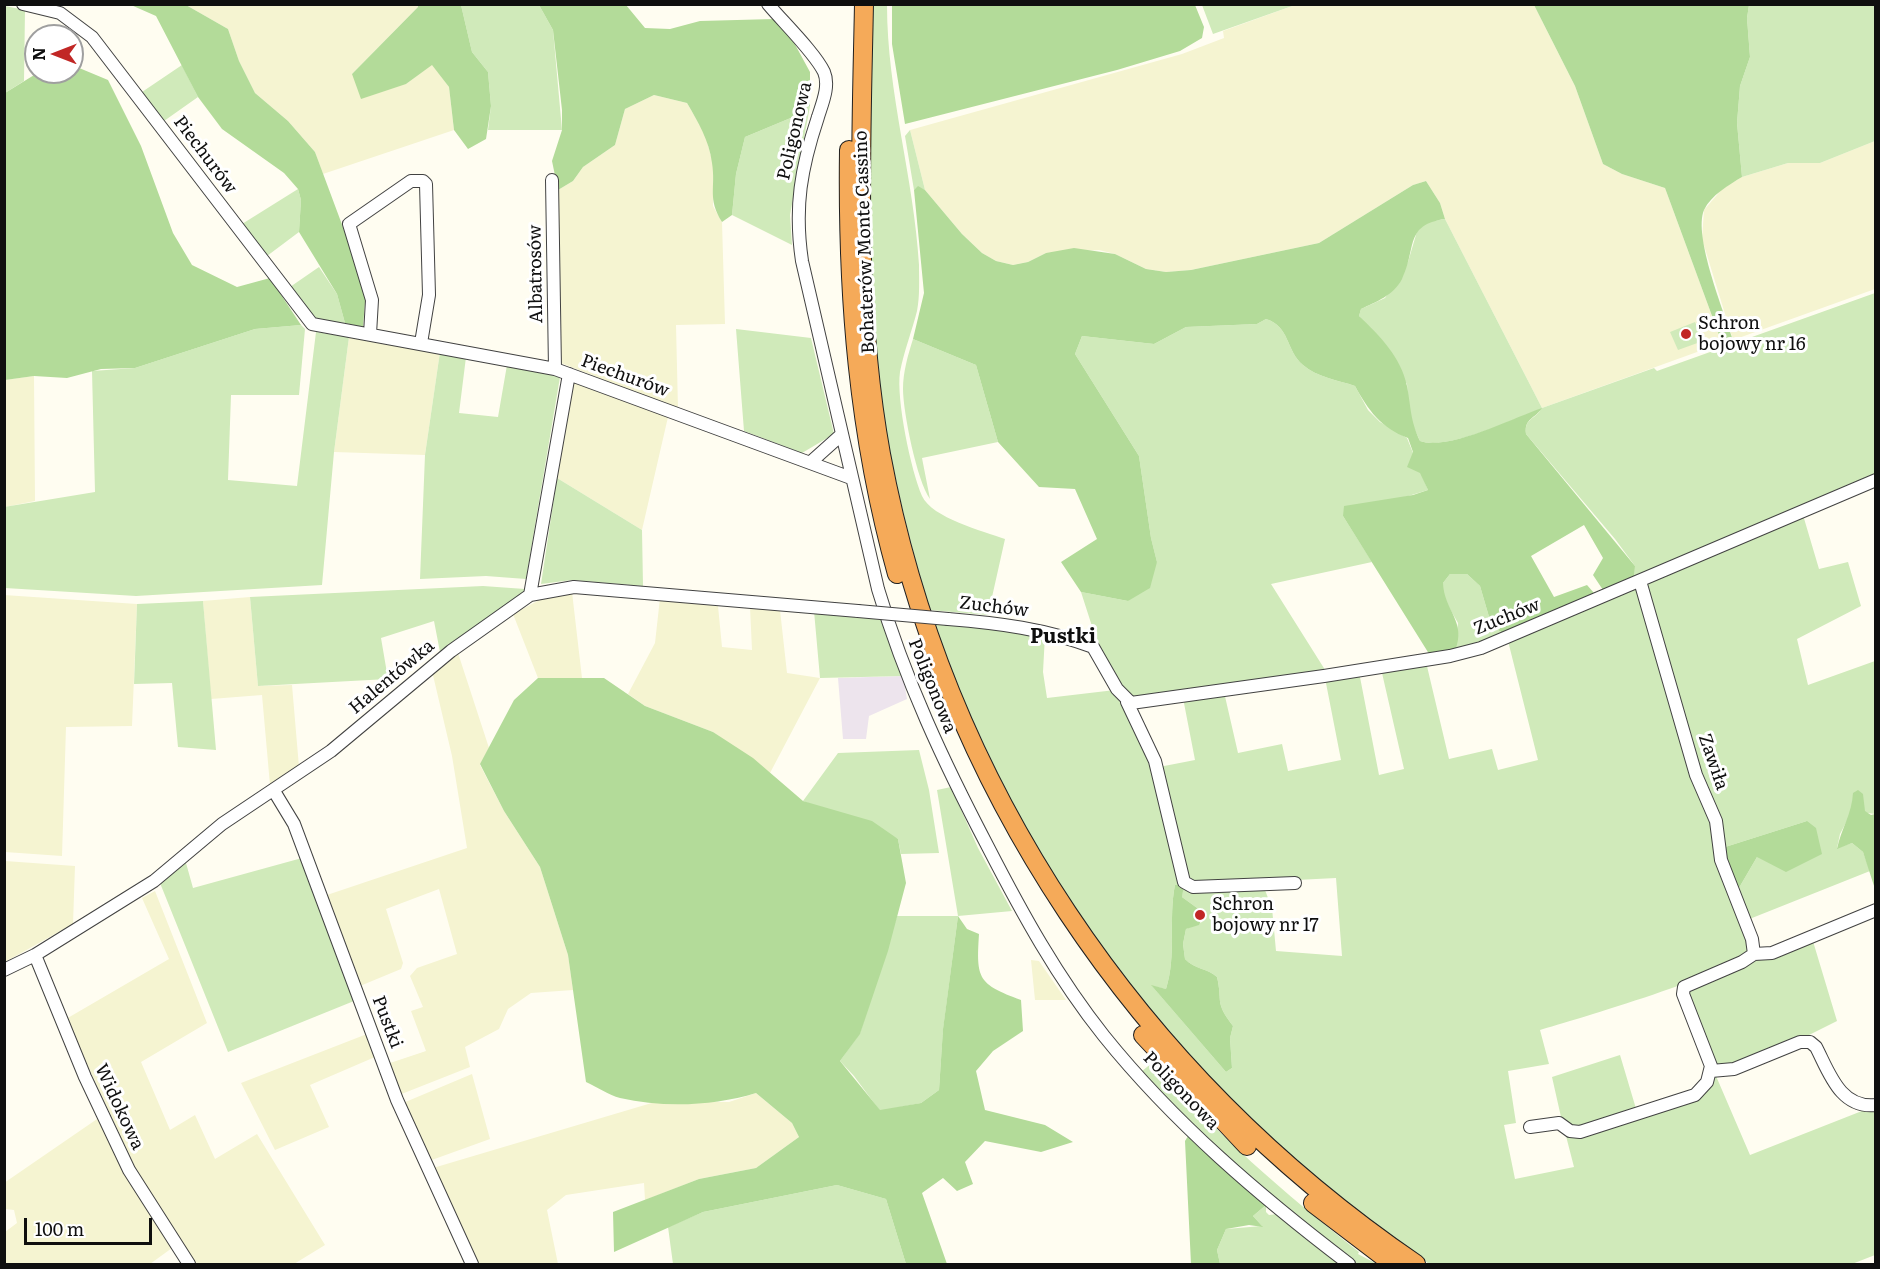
<!DOCTYPE html>
<html>
<head>
<meta charset="utf-8">
<style>
  body { margin:0 }
  #map { position:relative; width:1880px; height:1269px; overflow:hidden; background:#fffdf1; font-family:Literata,serif }
  canvas { display:block }
  .frame { position:absolute; inset:0; border:6px solid #0f0f0f; pointer-events:none }
  .north { position:absolute; left:24px; top:24px; width:60px; height:60px; box-sizing:border-box; background:#fff; border:2px solid #9f9f9f; border-radius:50%; rotate:270deg; font-size:16px; font-weight:700; line-height:24px; text-align:center; color:#0f0f0f }
  .north::after { content:''; display:block; margin:auto; width:21px; height:27px; background:#c12725; clip-path:polygon(50% 0,100% 100%,50% 72%,0 100%) }
  .scale { position:absolute; left:24px; top:1218px; width:128px; height:27px; box-sizing:border-box; border:3px solid #0f0f0f; border-top:0; padding-left:8px; font-size:18px; line-height:21px; white-space:nowrap; color:#0f0f0f; -webkit-text-stroke:4px #fff; paint-order:stroke }
</style>
</head>
<body>
<div id="map">
<canvas width="1880" height="1269"></canvas>
<div class="frame"></div>
<div class="north">N</div>
<div class="scale">100 m</div>
</div>
<script>
const c = document.querySelector('canvas').getContext('2d');
c.lineJoin = 'round';
function paint(path, color) {
  c.fillStyle = color;
  c.fill(path, 'evenodd');
}
function strokePath(path, color, width, dash) {
  c.strokeStyle = color;
  c.lineWidth = width;
  c.lineCap = dash ? 'butt' : 'round';
  c.setLineDash(dash || []);
  c.stroke(path);
}
function drawText(font, color, halo, rows, align = 'center') {
  c.font = font + ' Literata,serif';
  c.lineWidth = 6;
  c.setLineDash([]);
  c.textBaseline = 'middle';
  c.strokeStyle = halo;
  c.fillStyle = color;
  for (const [text, x, y, turn = 0] of rows) {
    c.save();
    c.translate(x, y);
    c.rotate((+turn || 0) * Math.PI / 180);
    c.textAlign = isNaN(turn) ? turn : align;
    if (halo) c.strokeText(text, 0, 0);
    c.fillText(text, 0, 0);
    c.restore();
  }
}
paint(new Path2D(`
  M903 676 907 699 869 716 866 739H843L838 678Z`), '#ede4ed');
paint(new Path2D(`
  M186 5H418V7L352 74 406 84 432 64 449 87 454 130 323 174 315 152 288 121 255 93 239 61 228 29Z
  M1295 5H1534L1575 86 1603 164 1622 174 1665 188 1722 343 1542 408 1445 219 1440 203 1426 181 1413 185 1319 243 1191 270 1166 272 1146 269 1115 254 1099 250 1046 253 1028 262 1013 265 996 261 982 253 962 234 925 190 910 130 1182 54 1224 38 1223 31Z
  M654 95 687 103 705 134 713 163V206L722 222 725 324 676 325 678 409 561 363 558 190 573 181 583 167 615 145 625 109Z
  M1875 141V289L1733 340 1702 239 1704 210 1722 189 1742 177 1788 163H1820Z
  M349 337 440 352 425 455 334 452Z
  M34 376 35 501 5 507 4 380Z
  M573 382 668 417 642 530 557 478Z
  M572 592 582 678H538L513 614 547 596Z
  M4 595 137 604 132 726 66 727 62 856 5 852Z
  M250 597 258 686 292 685 299 767 270 785 262 695 211 699 203 601Z
  M660 598 718 606 722 647 752 650 750 607 780 610 787 673 820 678 770 773 713 732 645 706 628 694 655 643Z
  M458 653 489 748 480 765 504 811 540 867 568 955 573 990 531 993 508 1009 499 1029 465 1047 470 1067 399 1095 387 1064 426 1051 411 1011 423 1007 410 976 417 968 457 954 439 889 386 909 403 963 401 969 360 986 324 896 467 848 452 756 432 671Z
  M5 861 75 866 73 924 5 962Z
  M155 891 207 1023 141 1062 170 1130 195 1115 215 1159 257 1134 325 1245 294 1264H196L140 1178 66 1019 169 959 142 898Z
  M1031 960 1039 961 1066 1000H1035Z
  M367 1034 375 1057 310 1085 329 1127 275 1150 241 1083Z
  M472 1074 490 1139 429 1161 403 1103Z
  M756 1093 792 1123 799 1137 756 1168 699 1179 645 1200 644 1183 566 1195 547 1210 558 1264H479L433 1168 655 1102H729Z
  M100 1117 127 1171 172 1248 150 1264H5V1232L17 1223 14 1210 5 1209 4 1183Z`), '#f5f4d1');
paint(new Path2D(`
  M461 5H539L553 30 562 130H488L491 106 488 72 472 52Z
  M872 5H887C887 93 914 178 919 265 919 280 920 296 917 311 912 331 904 351 900 372 896 399 911 471 922 496 932 518 983 531 1005 539L988 615 930 610C904 523 883 435 875 345 865 232 871 118 872 5Z
  M1202 5H1295L1213 34Z
  M1749 5H1875V141L1820 163H1788L1742 177 1737 123 1740 86 1750 57 1747 18Z
  M5 6 25 10 24 81 5 93Z
  M182 65 198 97 164 121 142 92Z
  M810 106 790 215 792 245 732 215 736 174 745 137 793 117Z
  M910 130 925 190 918 187 914 190 905 136Z
  M298 189 301 200 299 232 267 256 242 224Z
  M1445 219 1542 408 1654 368 1657 371 1875 293V478L1634 581 1635 566 1615 539 1526 434C1524 418 1535 420 1541 409 1513 419 1448 451 1420 441L1410 419 1407 384 1359 316 1361 309 1385 298 1408 262 1418 228 1427 222Z
  M319 267 337 294 345 323 314 319 290 287Z
  M1266 319C1290 326 1286 351 1303 365 1316 377 1338 380 1355 386L1368 410 1380 422 1407 438 1428 490 1343 516 1372 562 1271 584 1327 673 1148 700 1125 696 1099 648 1081 592 1128 601 1157 562 1151 538 1139 456 1075 354 1082 336 1154 344 1186 327 1257 324Z
  M1695 322 1703 341 1678 350 1670 332Z
  M301 325 305 329 299 395H231L228 480 297 486 316 332 349 337 334 452 322 585 136 596 5 588 4 507 95 492 92 371 135 368 255 329Z
  M736 329 811 338 834 434 802 453 744 431Z
  M913 339 976 365 998 442 922 458 930 499C917 481 903 412 903 389 903 372 908 355 913 339Z
  M440 352 466 357 459 413 498 417 507 365 560 377 526 579 486 576 420 579 425 455Z
  M557 478 642 530 643 586 572 580 541 584Z
  M1803 515 1819 569 1848 562 1861 606 1797 639 1808 685 1875 661V814L1852 811 1840 834 1837 848 1852 843 1863 852 1870 871 1747 920 1736 893 1757 857 1807 821 1722 848 1646 585 1649 581Z
  M1450 574H1467L1480 586 1492 627 1507 635 1455 651 1458 623 1443 597V583Z
  M483 586 525 589 524 595 440 652 434 621 381 638 388 679 258 686 250 597Z
  M1632 587 1641 593 1694 776 1714 822 1722 867 1750 938 1751 951C1740 971 1571 1021 1540 1030L1549 1064 1508 1071 1516 1123 1504 1125 1515 1179 1574 1167 1566 1136 1695 1098 1716 1076 1750 1155 1867 1109 1875 1108V1255L1852 1264H1429L1345 1203 1270 1141 1205 1076 1108 957 1042 857 1004 787 966 706 934 623 995 627 1045 635 1043 672 1047 698 1115 690 1153 761 1180 877 1184 885 1192 888 1263 885 1272 908 1276 951 1342 956 1336 878 1197 885 1185 880 1159 767 1195 760 1183 698 1224 692 1238 753 1282 744 1288 771 1341 760 1325 678 1359 672 1379 775 1404 769 1382 673 1389 668 1426 662 1449 759 1492 749 1498 770 1538 760 1508 641ZM1175 885H1183L1182 897 1204 913 1202 922 1186 929 1183 944 1185 959C1194 969 1207 968 1217 977 1223 1003 1214 1001 1233 1026L1230 1038 1232 1068 1226 1072 1152 986 1166 989C1177 955 1168 920 1175 885Z
  M203 601 216 750 178 747 172 683 134 684 137 604Z
  M814 611 882 620 903 676 820 678Z
  M919 750 929 790 939 853 901 854 898 839 803 801 838 753Z
  M951 787 978 848 1012 911 958 916 943 1030 939 1090 921 1103 880 1111 854 1076 840 1061 860 1033 897 916H958L937 790Z
  M302 858 354 1001 228 1052 160 883 186 863 193 888Z
  M1812 938 1837 1021 1809 1035 1808 1039 1734 1067 1718 1068 1687 996 1688 989 1694 983Z
  M1620 1055 1637 1112 1571 1129 1561 1117 1552 1077Z
  M1153 1062C1215 1133 1285 1194 1359 1252L1358 1254 1377 1264H1355L1206 1140 1141 1072Z
  M837 1185 886 1199 906 1264H673L668 1227 703 1212Z
  M1266 1205V1212L1269 1215 1278 1214 1345 1264H1220L1217 1250 1226 1229 1262 1226 1253 1216Z`), '#d0eaba');
paint(new Path2D(`
  M131 5H186L228 29 239 61 255 93 288 121 315 152 366 289 363 327 345 323 337 294 299 232 301 200 298 189 284 173 222 129 198 97 156 16Z
  M418 5H461L472 52 488 72 491 106 486 139 468 149 454 130 449 87 432 65 406 84 361 99 352 74 418 7Z
  M539 5H626L645 28 670 29 700 21 774 19 792 39 810 72V106L793 117 745 137 736 174 732 215 722 222C707 198 716 188 712 163 709 140 698 122 687 103L654 95 625 109 615 145 583 167 573 181 558 190 552 161 562 130V110L553 30Z
  M892 5H1195L1204 27 1202 38 1180 51 1117 70 905 124 892 44Z
  M1534 5H1749L1747 18 1750 57 1740 86 1737 123 1742 177C1729 185 1711 195 1704 210 1693 236 1724 312 1733 340L1722 343 1665 188 1622 174 1603 164 1575 86Z
  M72 65 108 80 141 146 173 233 192 265 237 287 270 278 301 325 255 329 135 368 101 369 67 378 34 376 5 380V93L39 72H72Z
  M1426 181 1440 203 1445 219C1404 225 1417 248 1402 279 1394 295 1376 302 1361 309L1359 316C1380 336 1401 357 1407 386 1411 407 1410 420 1420 441 1448 451 1513 418 1542 408 1535 419 1524 418 1526 434L1635 566 1634 581 1603 590 1593 575 1603 558 1584 525 1531 556 1554 597 1587 585 1594 593 1593 597 1507 635 1492 627 1480 586 1467 574H1450L1443 583C1444 611 1467 621 1455 651L1431 657 1343 516 1344 506 1413 495 1428 490 1420 473 1407 467 1413 452 1408 438C1381 428 1368 410 1355 386 1338 380 1316 377 1303 365 1286 351 1290 326 1266 319L1257 324 1186 327 1154 344 1082 336 1075 354 1139 456 1151 538 1157 562 1150 588 1128 601 1081 592 1061 562 1097 539 1075 489 1039 487 998 442 976 365 913 339 924 293 914 190 918 186 925 190 962 234 982 253 996 261 1013 265 1028 262 1046 253 1074 248 1115 254 1146 269 1166 272 1191 270 1319 243 1413 185Z
  M538 678H604L645 706 713 732 753 758 803 801 872 821 898 839 906 883 888 951 860 1034 840 1061 880 1110 921 1103 939 1090 943 1029 958 916 967 929 979 934C976 979 978 984 1021 1000L1023 1031 993 1051 976 1071 985 1110 1045 1125 1073 1142 1041 1152 985 1141 965 1162 973 1184 957 1191 943 1178 922 1193 947 1264H906L886 1199 837 1185 703 1212 614 1252 613 1212 699 1179 756 1168 799 1137 792 1123 756 1093C714 1106 664 1108 620 1098 609 1095 597 1087 586 1082L568 955 540 867 504 811 480 764 514 700Z
  M1858 790 1863 794 1865 811 1871 815 1875 814V889L1863 852 1852 843 1837 849C1841 829 1852 814 1853 793Z
  M1807 821 1816 828 1822 854 1786 872 1757 857 1736 893 1722 848Z
  M1175 885H1184L1182 897 1204 913 1199 925 1186 929 1183 944 1185 959C1194 969 1207 968 1217 977 1223 1003 1214 1001 1233 1026L1230 1038 1232 1068 1226 1072 1151 985 1166 989C1177 955 1168 920 1175 885Z
  M1188 1136 1193 1137 1266 1205 1253 1216 1263 1227 1249 1225 1226 1229 1217 1250 1220 1264H1191L1185 1141Z`), '#b3db99');
const minor = new Path2D(`
  M23 4 60 13 92 37 312 324 555 369 851 478
  M768 4C783 22 815 53 824 72 830 86 822 104 818 117 801 168 794 207 802 261L878 589C905 680 944 763 988 847 1022 913 1057 977 1104 1036 1174 1123 1261 1197 1349 1264
  M552 180 555 369
  M370 334 372 300 349 224 411 181H423L426 184 429 295 421 343
  M812 461 841 435
  M530 595 569 374
  M948 619C998 623 1046 629 1093 647L1117 689 1131 703 1324 676 1450 656 1481 648 1876 480
  M1127 702 1155 761 1184 882 1193 887 1295 883
  M274 791 294 824 397 1100 472 1264
  M1754 954 1772 953 1876 910
  M35 955 85 1077 129 1170 189 1264
  M4 970 35 955 154 881 222 824 331 751 451 651 530 595 574 587 858 611
  M1711 1071 1734 1069 1800 1042H1810L1816 1047C1829 1072 1840 1109 1876 1105
  M1530 1127 1559 1123 1570 1131 1580 1132 1695 1095 1707 1082 1711 1066 1683 994 1684 987 1742 962 1754 954 1752 939 1721 860 1716 821 1696 775 1640 581`);
const highway = new Path2D(`
  M864 4C861 154 854 306 881 454 943 787 1138 1074 1416 1264
  M849 150C847 295 858 435 897 574
  M1143 1035 1247 1146
  M1313 1203 1393 1264`);
strokePath(minor, '#424242', 14);
strokePath(highway, '#202020', 20);
strokePath(minor, '#fff', 12);
strokePath(highway, '#f5aa59', 18);
const minorBridge = new Path2D(`
  M858 611 948 619`);
strokePath(minorBridge, '#424242', 14, []);
strokePath(minorBridge, '#fff', 12);
for (const [x, y, r, color] of [
  [1686,334,6,"#c12725"],
  [1200,915,6,"#c12725"]
]) {
  const dot = new Path2D();
  dot.arc(x, y, r, 0, 2 * Math.PI);
  c.fillStyle = color;
  c.fill(dot);
  strokePath(dot, '#fff', 2);
}
drawText('18px', '#0f0f0f', '#fff', [
  ["Poligonowa",795,131,-77],
  ["Piechurów",205,155,53],
  ["Bohaterów Monte Cassino",865,242,-92],
  ["Albatrosów",536,274,-91],
  ["Piechurów",625,376,20],
  ["Zuchów",994,607,7],
  ["Zuchów",1507,617,-22],
  ["Halentówka",392,677,-40],
  ["Poligonowa",932,686,68],
  ["Zawiła",1713,762,71],
  ["Pustki",387,1022,69],
  ["Poligonowa",1181,1091,46],
  ["Widokowa",119,1107,65]
]);
drawText('18px', '#0f0f0f', '#fff', [
  ["Schron",1698,324],
  ["bojowy nr 16",1698,345],
  ["Schron",1212,905],
  ["bojowy nr 17",1212,926]
], 'left');
drawText('bold 20px', '#0f0f0f', '#fff', [
  ["Pustki",1063,637]
]);
</script>
</body>
</html>
